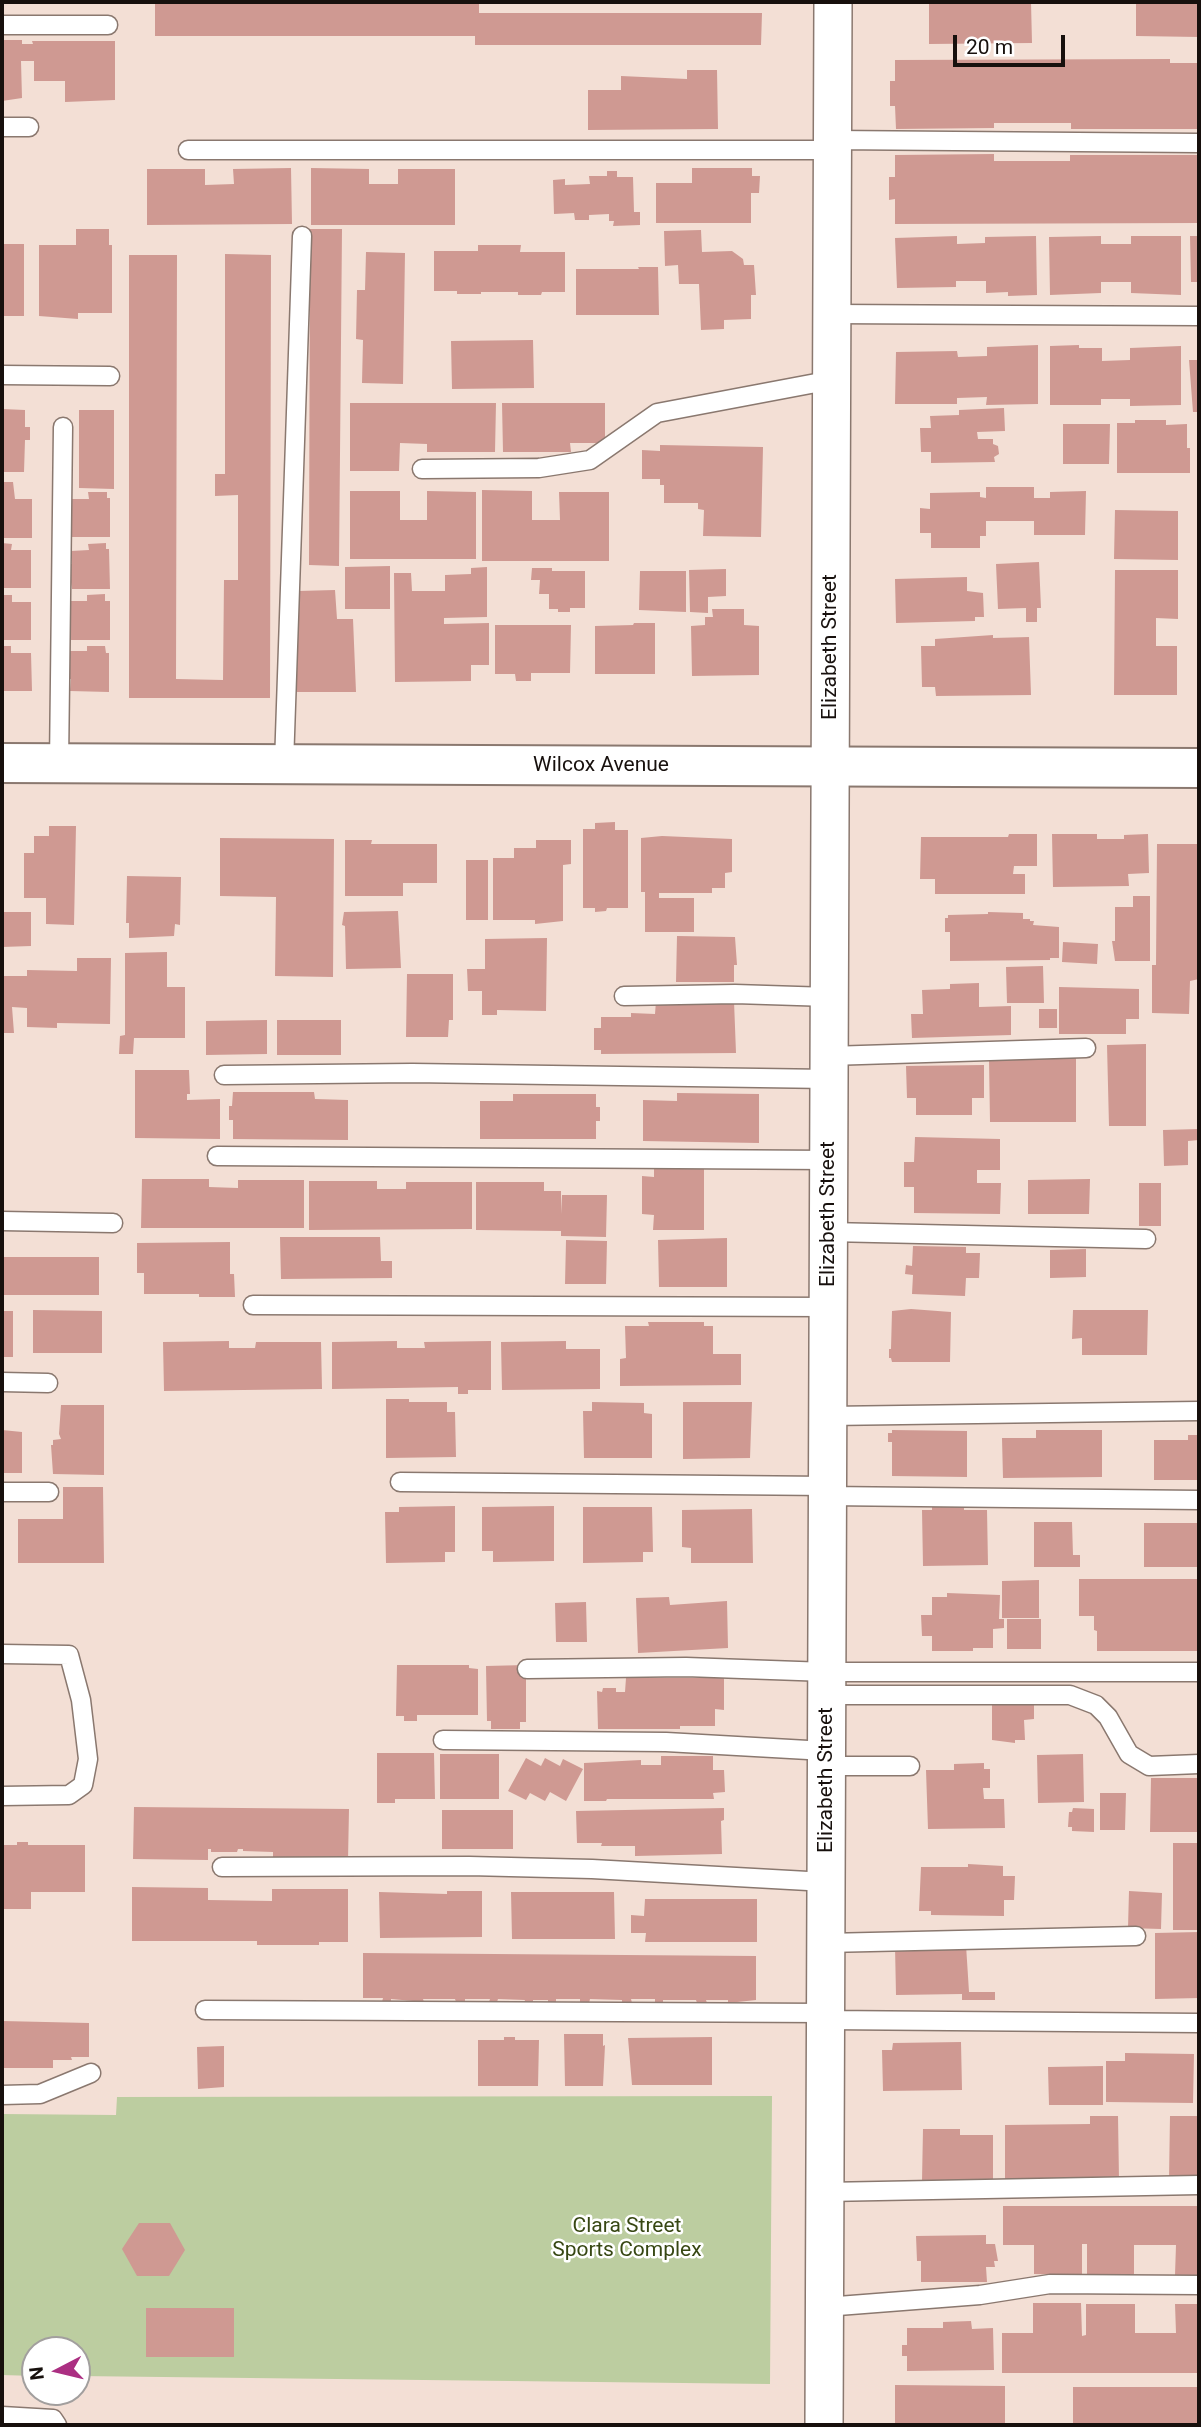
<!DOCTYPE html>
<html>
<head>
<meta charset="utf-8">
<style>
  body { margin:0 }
  #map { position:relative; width:1201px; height:2427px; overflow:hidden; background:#f3dfd5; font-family:Roboto,sans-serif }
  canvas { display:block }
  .frame { position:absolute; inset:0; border:4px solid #17100d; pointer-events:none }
  .north { position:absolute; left:21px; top:2336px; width:70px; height:70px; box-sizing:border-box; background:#fff; border:2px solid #a29f9e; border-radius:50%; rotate:263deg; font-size:19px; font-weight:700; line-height:28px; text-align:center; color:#17100d }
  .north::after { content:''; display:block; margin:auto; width:24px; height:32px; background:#ab2f82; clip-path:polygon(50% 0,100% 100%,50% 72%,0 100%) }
  .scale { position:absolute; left:953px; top:35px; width:112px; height:32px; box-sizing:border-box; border:4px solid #17100d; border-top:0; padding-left:9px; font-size:21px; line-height:24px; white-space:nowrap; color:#17100d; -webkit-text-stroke:5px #fff; paint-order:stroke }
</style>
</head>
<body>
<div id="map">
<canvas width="1201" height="2427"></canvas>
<div class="frame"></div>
<div class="north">N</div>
<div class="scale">20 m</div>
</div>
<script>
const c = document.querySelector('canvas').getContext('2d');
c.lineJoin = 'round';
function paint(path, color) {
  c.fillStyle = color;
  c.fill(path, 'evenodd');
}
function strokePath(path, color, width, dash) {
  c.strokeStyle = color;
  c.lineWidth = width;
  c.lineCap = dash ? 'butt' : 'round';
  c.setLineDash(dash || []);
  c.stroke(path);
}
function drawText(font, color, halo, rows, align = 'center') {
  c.font = font + ' Roboto,sans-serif';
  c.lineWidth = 5;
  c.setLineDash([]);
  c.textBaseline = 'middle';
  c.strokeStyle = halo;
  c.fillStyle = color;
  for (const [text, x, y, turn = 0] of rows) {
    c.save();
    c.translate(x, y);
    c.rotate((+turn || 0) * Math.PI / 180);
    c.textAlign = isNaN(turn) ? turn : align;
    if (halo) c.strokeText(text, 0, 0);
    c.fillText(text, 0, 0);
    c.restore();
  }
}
paint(new Path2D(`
  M772 2096 770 2384 77 2376V2350H35V2376L2 2375V2114L116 2115 117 2097Z`), '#bccda0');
paint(new Path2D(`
  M155 2H479V13H762L761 45H475V36H155Z
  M929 2H1031L1032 43 929 44Z
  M1136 2H1199V37L1136 36Z
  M2 40H22V44H33L32 41H115V100L65 102V81H34V61H21L22 98 2 101Z
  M1170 59V63H1199V129H1071V123H994V128L896 129 895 106H890V81H895V60Z
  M687 70H717L718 129 588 130V90H621V76L687 79Z
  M994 154V161H1070V155H1199V223L895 224V199L889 200V177H895V155Z
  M291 168 292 224 147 225V169H205V185L234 184 233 169Z
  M311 168 369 169V184H398V169H455V225H311Z
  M692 168H752V176H760L759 193H751V223H656V183H692Z
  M607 171H617V177H633L634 212H640V225L613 226 614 221H609V214L589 215V220H575L574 213 554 214 553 180 565 179V185L590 184 589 176H607Z
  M76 229H109V245H112V313H78V319L39 316V245H76Z
  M310 229H342L339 566 309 565Z
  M701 230 702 252 732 251 743 259 744 265H754L756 295H751V319L724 320V329L701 330 699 284H679L678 265 665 266 664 231Z
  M957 236V244L985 243V237L1036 236 1037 295 1008 296V292L986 293V281H956V287L897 288 895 238Z
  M1101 236V244H1131V236H1181V295L1131 293V282H1101V293L1050 295 1049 237Z
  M1190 236H1199V282H1191Z
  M2 244H24V316H2Z
  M478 245H521L520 252H565V292H542L541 295H518V292H481V294H457V291H434V251H478Z
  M366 252 405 253 403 384 362 383 363 340 356 339 357 290H365Z
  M225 254 271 255 270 698H129V255H177L176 679 223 680 224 580H238V495L215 496V474H225Z
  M638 267H658L659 315H576V269H639Z
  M533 340 534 388 452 389 451 341Z
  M1038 345V404L986 405 987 397 957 398V404H895L896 352 957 351 958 357 987 356V347Z
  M1079 345V348H1102V361L1130 360V348L1181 346V405L1130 406V399H1101V405H1050V346Z
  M1189 360H1199V412H1193Z
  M350 403H496L495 452H427V444L400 443 399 471H350Z
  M502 403H605V443H570L571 452H503Z
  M1004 408 1005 431 977 432 978 439H993V444L998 446 999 454 994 457 995 462 931 463V452H921L920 428H931L930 416 959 415V410Z
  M2 409 25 410V427H30V440H25L24 472H2Z
  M79 410H114V489L79 488Z
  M1135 420H1166V425L1187 424V448H1190V473H1117V423H1135Z
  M1063 424H1110L1109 464H1063Z
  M660 445 763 447 761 537 703 536 704 510 698 509V503H664V485H660V479H642V450L660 451Z
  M2 482H13L15 499H32V538H2Z
  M986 487H1034V498H1050V492L1086 491 1085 535H1034V521H986V536H980V548H931V533H920V508L930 509V493L980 492V497L986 498Z
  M482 490 532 491V520H560L559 492H609V561H482Z
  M350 491H400V520H427V491L476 492V559H350Z
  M88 492H107V498H110V537H71L69 514 71 513V499H89Z
  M1115 510 1178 511V560L1114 559Z
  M2 543 12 544 11 550H31V588H2Z
  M106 543V549H109L110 589H72L68 564H72L71 551 89 550 88 544Z
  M1039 562 1041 608H1037V622H1026V608L998 609 996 564Z
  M390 566V609H345V567Z
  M487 567V617L444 618V624L489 623V665H471V681L395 682 394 573H411L412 591H445V575L471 574V568Z
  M532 568H552V571H585V608H570V612H558V609H549V594H539L540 580H531Z
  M726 569V596L708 597V613L690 612 689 570Z
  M1115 570H1178V619L1156 618V646H1177V695H1114Z
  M640 571H686V612L639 610Z
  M967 577V591L983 593 984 617H975V621L896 623 895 579Z
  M335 590 337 619H353L356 692H297L296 664H293L292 618H298V591Z
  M105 594V601H110V640H71L68 616 71 615V601H87V595Z
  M2 595H12V602H31V640H2Z
  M712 609H744V625L759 626V675L692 676 691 626 705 625V617H713Z
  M634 623H655V674H595V626L633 625Z
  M495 625H571L570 673H531V681H516L515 674H495Z
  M993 635V638L1029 637 1031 695 936 696 935 687H922L921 646H935V639Z
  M2 646H11V653H31L32 691H2Z
  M87 646H105L106 653H109V692L70 691 71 679H67V666H70V651H87Z
  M615 822V830H628V908H607L606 911 595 912V908H583V829H595V823Z
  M49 826H76L74 925 46 924V898H24V853H34V836H49Z
  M1009 834H1037V866H1014L1013 874H1025V894H935V879H920L921 837H1008Z
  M1052 834H1097V839H1124V835L1148 834 1149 873 1128 874 1129 886 1053 887Z
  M662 836 732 839V872L725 873V888H712V893H659V898H694V932H645V892H641V838Z
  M220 838 334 839 333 977 275 976 276 897 220 896Z
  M345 840H372L371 844H437V883H403V896H345Z
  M536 840H571V864L563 865V921L535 924V920H493V858H514V848H536Z
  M1157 844H1199V979L1190 981 1189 1014 1152 1013V965H1156Z
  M466 860H488V920H466Z
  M127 876 181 877 180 925 175 924 174 936 129 938V923H126Z
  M1133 896H1150V961H1115L1112 941H1115V907H1133Z
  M398 911 401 968 346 969 345 926 342 925 344 912Z
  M2 912H31V946L2 947Z
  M988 912 1023 913V919H1030V921H1034L1033 925 1059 927V958H1050V960L950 961V932H945V918H948V915L988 914Z
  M677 936 735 937 737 965H734V982H676Z
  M547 938 546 1011 497 1010V1015H482V991H468L467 969H485V939Z
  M1063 942 1098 944 1097 964 1062 962Z
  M167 952V987H185V1038H134L133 1054H119L120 1036 125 1035V953Z
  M77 958H111L110 1024 57 1023V1028L27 1027V1008L12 1007 14 1033H2V976H27V970L77 971Z
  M1043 966 1044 1003H1007L1006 967Z
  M407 974H453V1020H449L448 1037H406Z
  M979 983V1007L1011 1006V1035L912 1038 911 1014H923L922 990 950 989V984Z
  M1059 987 1139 989V1019H1126V1034H1059Z
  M656 1001H734L736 1053 601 1054V1050H594V1028H601V1017H631V1013L655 1014Z
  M1039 1009H1057V1028H1039Z
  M267 1020V1054L206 1055V1021Z
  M277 1020H341V1055H277Z
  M1146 1044V1126H1109L1107 1045Z
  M989 1058H1076V1122H990Z
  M984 1065V1098H972V1115H916V1098H907L906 1066Z
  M135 1070H189L190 1094H187V1100L220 1099V1139L135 1138Z
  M233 1092H314L315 1099 348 1100V1140L233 1139V1120H229V1106H232Z
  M677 1093 759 1094V1143L643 1141V1100L677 1101Z
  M513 1094H596V1107H600V1121H596V1139H480V1101H513Z
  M1199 1129V1140L1188 1141V1165L1164 1166 1163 1130Z
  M915 1137 1000 1139V1170H977V1183H1001L1000 1214 914 1213V1187H904V1162H914Z
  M654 1168H704V1230H653L654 1215 642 1214V1176L654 1177Z
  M142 1179H209V1187L238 1188V1180H304V1228H141Z
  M1090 1179 1089 1214H1028V1180Z
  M309 1181H377V1189H406V1182H472V1229L309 1230Z
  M476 1182H544V1191H561V1214L562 1195H607L606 1237 561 1236V1231L476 1230Z
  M1139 1183H1161V1226H1139Z
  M280 1237H380L381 1261H392V1278L281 1279Z
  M727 1238V1287H659L658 1240Z
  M566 1240 607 1241 606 1284H565Z
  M230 1242V1274H234L235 1297H199V1294H144V1273H137V1243Z
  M913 1246 966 1247V1253H980L979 1278H966L965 1296 912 1294 913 1275 905 1274 906 1265 912 1266Z
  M1086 1249V1277L1050 1278V1250Z
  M2 1257H99V1295H2Z
  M911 1309 951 1312 950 1362H892L891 1358H889V1349H891L892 1311Z
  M33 1310 102 1311V1353H33Z
  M1073 1310H1148L1147 1355H1082V1338L1072 1339Z
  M2 1311H13V1357H2Z
  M648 1322H704V1326H713V1354H741V1385L620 1386V1359L626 1358 625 1326H649Z
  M229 1341V1348H255L256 1342H321L322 1389 164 1391 163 1342Z
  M397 1341V1348H425L424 1342 491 1341V1390H468V1394H458V1387L332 1389V1342Z
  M566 1341V1349H600V1389L502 1390 501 1342Z
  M386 1399H409V1402H447V1412H455L456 1457 386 1458Z
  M592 1402 644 1403V1413L652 1414V1458H584L583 1411H592Z
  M683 1402H752L750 1458 683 1459Z
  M61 1405H104V1475L53 1474 51 1445H53V1440L61 1439 59 1434Z
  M2 1430 22 1432V1473H2Z
  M892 1430 967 1431V1477L892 1476V1442H888V1433H892Z
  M1036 1430H1102V1477L1003 1478 1002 1438H1036Z
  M1188 1435H1199V1480H1154V1440H1188Z
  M63 1487H103L104 1563H18V1519H63Z
  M932 1500H964V1510H987L988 1565 923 1566 922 1510H932Z
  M455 1506V1552H445V1562L386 1563 385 1512H399V1507Z
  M554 1506V1561L493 1562V1551H482V1507Z
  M583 1507H652L653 1552H643V1562L583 1563Z
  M752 1509 753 1563H691V1548L682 1547V1510Z
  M1034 1522H1072L1073 1555H1080V1567H1034Z
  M1144 1523H1199V1567H1144Z
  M1079 1579H1199V1651H1097V1631L1094 1630V1616H1079Z
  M1039 1580V1618H1002V1581Z
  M947 1593 1000 1595 999 1619H1004V1628L993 1629V1648H973V1651H932V1636H922L921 1615H932V1597H947Z
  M669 1597 670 1605 727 1601 728 1648 638 1653 636 1598Z
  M586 1602 587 1642H556L555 1603Z
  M1007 1619H1041V1649H1007Z
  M397 1665H469V1668L478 1669V1715H417V1721H404V1716H396Z
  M526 1665V1722H520V1729H491V1721H487L486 1666Z
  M626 1678H724V1710L715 1709V1726H680V1729H598L597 1691 602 1692 603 1688H616V1692H625Z
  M992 1701H1034V1719L1024 1720 1025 1740H1015V1743L992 1740Z
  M377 1753H434L435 1799H395V1803H377Z
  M440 1754H499V1799H440Z
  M1083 1754 1084 1802 1038 1803 1037 1755Z
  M661 1756H713V1770H724L725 1792 713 1793 714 1799H607L606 1801H584V1763L641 1760V1765H661Z
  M526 1758 541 1766 545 1758 560 1766 563 1759 583 1769 566 1801 550 1792 545 1801 530 1793 526 1800 508 1791Z
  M984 1763V1769H990V1788H983L984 1799H1004L1005 1828 928 1829 926 1770H954V1764Z
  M1151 1778H1199V1832H1150Z
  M1100 1793H1126L1125 1830H1100Z
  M134 1807 349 1809 348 1860 273 1858V1852L243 1851V1849H238L237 1852H211V1849H208V1860L133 1859Z
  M724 1808V1820L721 1821 722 1854 635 1856V1846H601L602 1843H577L576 1811Z
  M1073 1808 1094 1809V1832L1072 1831V1827H1068L1069 1812H1072Z
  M442 1810H513V1849H442Z
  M17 1842H28V1845H85V1892H31V1909H3L2 1845H17Z
  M1173 1843H1199V1930H1173Z
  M968 1864 1003 1866V1876H1015L1014 1900H1004V1916L931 1915V1911H919L921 1867H968Z
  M132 1887 208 1888V1900L272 1901V1889H348V1942H319V1945H257V1941H132Z
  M447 1891H482V1937L380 1938 379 1892 447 1894Z
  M1129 1891 1162 1893 1161 1929 1128 1928Z
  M511 1892H614L615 1939H512Z
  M645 1899H757V1942H645L646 1933H631V1915L644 1916Z
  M1199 1932V1998L1155 1999V1933Z
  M966 1945 969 1992H995V2000H962V1994L896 1995 895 1946Z
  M363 1953 756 1956V2000L728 2003V2000H706L707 2003H697L696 2000H663V2003H655V1999H631L632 2003H622V2000L590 1999 589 2003H580V1999H556V2003H548V2000H533V2003H524L525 2000 498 1999 497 2002H489L490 1999H465V2002H456L455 1999H423L424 2002 391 1999V2002H382L383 1998H363Z
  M2 2021 89 2023V2057H71L72 2060H53V2068H2Z
  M564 2034H603V2046L605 2045 603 2086H565Z
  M504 2037H515V2040H539L538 2086H478V2040H504Z
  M712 2037V2085H632L628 2038Z
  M961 2042 962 2090 883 2091 882 2050H892L893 2043Z
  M224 2046V2087L198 2089 197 2047Z
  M1125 2053 1194 2054 1193 2103 1106 2102V2061H1125Z
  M1103 2066V2105H1049L1048 2067Z
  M1090 2116H1118L1119 2180H1005V2125L1090 2124Z
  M1170 2116H1199V2180H1169Z
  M923 2129H960V2135H993V2182L922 2181Z
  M1003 2206H1199V2275H1175L1176 2245H1134V2274H1087V2244H1082V2275L1034 2274V2245H1003Z
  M139 2223H170L185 2250 169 2276H137L122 2249Z
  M986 2235V2244H995L998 2261H994L995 2267H986L987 2282H921V2261H917L916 2236Z
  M1033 2303H1081L1082 2336 1086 2335V2304H1135V2333H1176L1175 2304H1199V2373H1002V2333H1033Z
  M146 2308H234V2357H146Z
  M971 2321 972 2329 993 2328 994 2370 907 2371V2356H902V2345H907V2328H943V2322Z
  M895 2385 1005 2386V2425H895Z
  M1073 2387H1199V2425H1073Z`), '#cf9992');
const service = new Path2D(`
  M2 25H108
  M2 127H29
  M833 140 1199 143
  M188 150H833
  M832 314 1199 316
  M2 375 110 376
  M422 469 539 468 590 460 657 413 832 380
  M59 764 63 427
  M284 764 302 236
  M624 996 735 994 829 997
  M829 1056 1086 1048
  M224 1075 412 1073 829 1079
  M217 1156 829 1160
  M2 1221 113 1223
  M829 1232 1146 1239
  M253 1305 828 1307
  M2 1382 48 1383
  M828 1416 1199 1411
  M400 1482 828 1486
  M2 1492H49
  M827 1496 1199 1500
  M2 1654 69 1655 81 1700 88 1759 83 1785 69 1795 2 1796
  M527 1669 686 1667 827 1672H1199
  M827 1695H1070L1096 1705 1108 1717 1129 1754 1149 1766 1199 1764
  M443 1740 666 1742 826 1751
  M826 1766H910
  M222 1867 469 1866 592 1869 826 1882
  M826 1943 1136 1936
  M205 2010 825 2013
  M826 2020 1199 2023
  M2 2095 40 2094 91 2073
  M825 2192 1199 2185
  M825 2307 980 2295 1050 2284 1199 2285
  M2 2416 53 2419 57 2425`);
const minor = new Path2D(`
  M824 2425 833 2`);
const tertiary = new Path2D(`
  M2 763 1199 768`);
strokePath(service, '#8a786f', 21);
strokePath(minor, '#8a786f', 40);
strokePath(tertiary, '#8a786f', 42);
strokePath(service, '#fff', 18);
strokePath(minor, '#fff', 37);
strokePath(tertiary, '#fff', 38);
drawText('21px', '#17100d', '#fff', [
  ["Elizabeth Street",831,647,-90],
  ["Wilcox Avenue",601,766],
  ["Elizabeth Street",829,1214,-90],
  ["Elizabeth Street",827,1780,-90]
]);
drawText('21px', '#374713', '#fff', [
  ["Clara Street",627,2227],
  ["Sports Complex",627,2251]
]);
</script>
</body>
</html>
